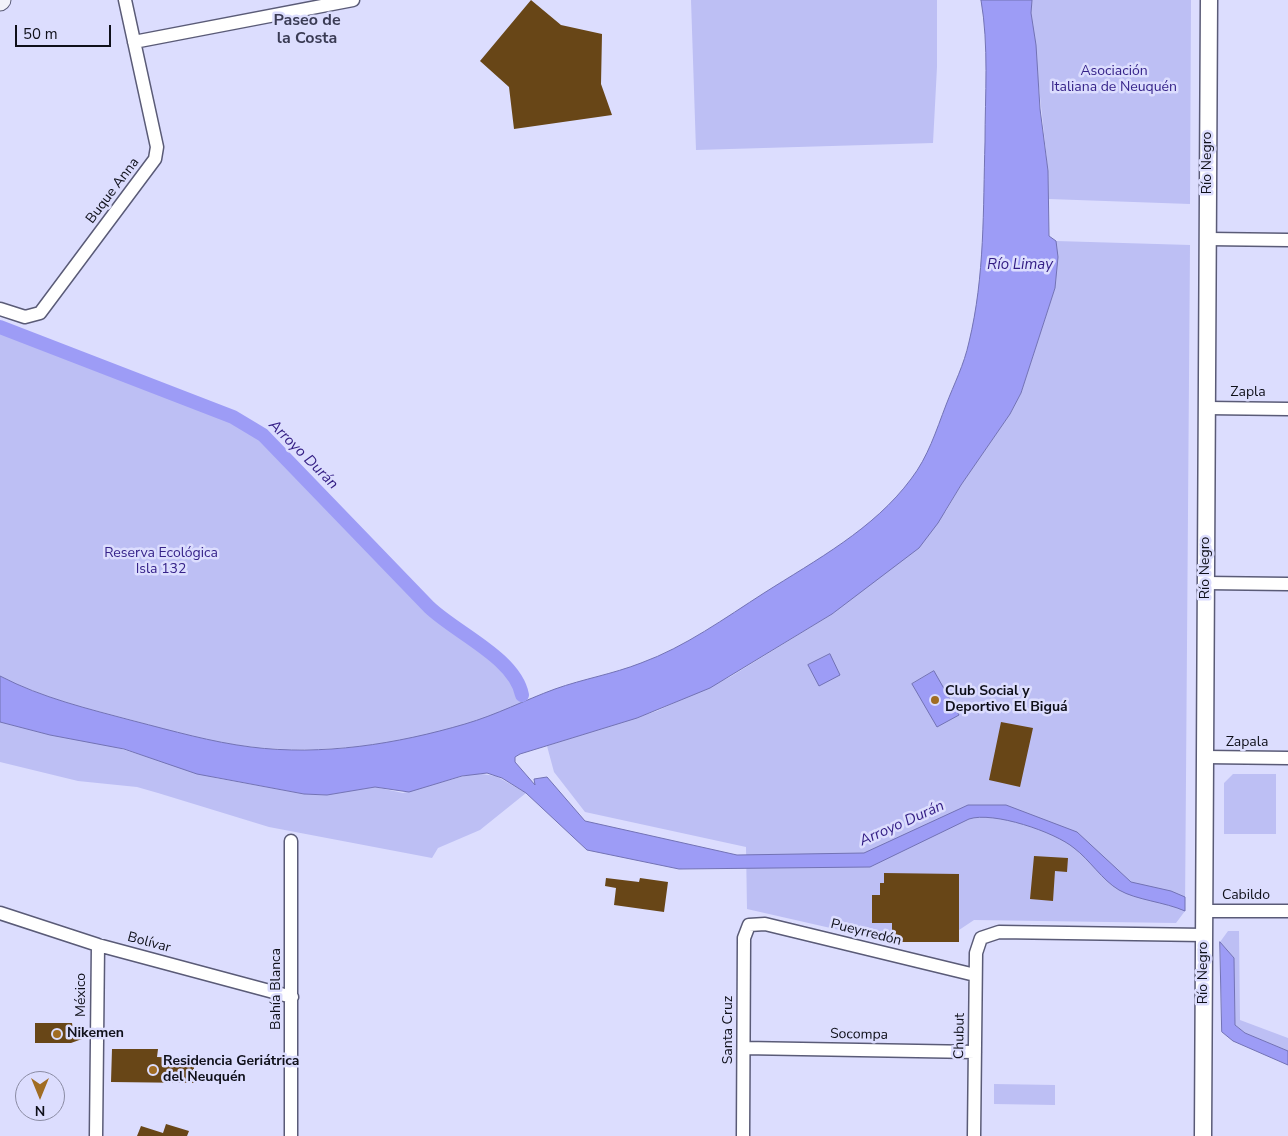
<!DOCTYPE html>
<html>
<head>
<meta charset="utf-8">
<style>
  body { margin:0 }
  #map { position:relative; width:1288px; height:1136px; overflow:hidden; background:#dcddfe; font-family:"Nunito Sans",sans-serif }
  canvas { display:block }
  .north { position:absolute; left:15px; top:1071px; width:50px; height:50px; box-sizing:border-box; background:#dcddfe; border:1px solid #8a8ba3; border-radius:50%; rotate:180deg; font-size:14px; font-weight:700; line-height:20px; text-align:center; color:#0f101a }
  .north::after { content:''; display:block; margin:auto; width:18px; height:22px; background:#a06c23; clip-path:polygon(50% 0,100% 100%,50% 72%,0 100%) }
  .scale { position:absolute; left:15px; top:25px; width:96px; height:22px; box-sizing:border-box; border:2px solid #0f101a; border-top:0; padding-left:6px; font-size:15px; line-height:18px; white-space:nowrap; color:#0f101a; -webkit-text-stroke:4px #dcddfe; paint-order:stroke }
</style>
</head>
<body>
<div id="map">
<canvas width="1288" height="1136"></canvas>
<div class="north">N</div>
<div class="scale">50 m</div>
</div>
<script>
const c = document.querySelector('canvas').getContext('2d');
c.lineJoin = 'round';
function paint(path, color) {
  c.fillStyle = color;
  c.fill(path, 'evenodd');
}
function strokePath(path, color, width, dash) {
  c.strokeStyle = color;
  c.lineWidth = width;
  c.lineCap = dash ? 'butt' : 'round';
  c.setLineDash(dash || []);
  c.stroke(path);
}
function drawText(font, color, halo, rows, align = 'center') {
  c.font = font + ' "Nunito Sans",sans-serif';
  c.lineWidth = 5;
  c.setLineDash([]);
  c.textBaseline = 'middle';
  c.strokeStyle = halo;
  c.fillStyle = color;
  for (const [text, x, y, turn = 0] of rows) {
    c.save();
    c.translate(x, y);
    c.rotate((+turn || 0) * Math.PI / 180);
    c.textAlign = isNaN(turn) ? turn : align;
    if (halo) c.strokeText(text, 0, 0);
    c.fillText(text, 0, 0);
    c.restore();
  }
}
paint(new Path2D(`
  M691 0H937V67L933 143 696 150Z
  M1032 0H1191L1190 204 1049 199 1048 171 1031 13Z
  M1056 241 1190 245 1185 911 1176 923 974 920 959 930V942H892L747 909 746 847 585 812 554 772 547 746 657 711 730 677 832 614 852 598 946 511 961 485 1010 414 1021 393 1055 288Z
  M0 327 233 417 263 435 429 607C457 634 522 660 523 702 444 739 341 756 254 747 211 743 169 730 128 719 85 708 40 697 0 676Z
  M0 722 50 735 102 743 216 778 304 794 327 795 375 787 403 793 475 773 496 776 526 793 480 830 438 848 432 858 269 827 158 793 137 787 78 781 0 762Z
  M1233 774H1276V834H1224V783Z
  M1228 931H1239L1240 1020 1288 1038V1051L1245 1033 1235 1025 1234 958 1220 942Z
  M994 1084 1055 1085V1105L994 1104Z`), '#bdbff4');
const water = new Path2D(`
  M981 0H1032L1031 13 1036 45 1040 109 1048 171 1049 236 1056 241 1058 257 1055 288 1021 393 1010 414 961 485 938 523 919 548 832 614 710 688 637 718 520 754 515 757V762L535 785 534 779 547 777 585 821 737 855 864 853 968 805H1006L1077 832 1131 882 1171 891 1185 897V911C1165 902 1136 900 1119 890 1102 880 1090 860 1074 848 1055 832 993 811 969 819L870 867 679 869 587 850 526 793 502 778 487 773 462 776 409 792 375 787 327 795 304 794 197 774 124 749 50 735 0 722V676C42 698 89 709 134 721 173 731 211 742 251 747 322 756 397 744 465 724 496 715 525 700 555 689 583 679 613 674 641 663 685 647 725 618 764 593 816 560 874 529 911 479 928 457 936 431 946 405 954 384 964 365 969 342 985 276 983 209 985 142 985 95 989 46 981 0Z
  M830 654 840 675 819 686 808 665Z
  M934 671 959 715 937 727 912 684Z
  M1220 942 1234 958 1235 1025 1245 1033 1288 1051V1065L1233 1041 1222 1032Z`);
paint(water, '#9d9cf6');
strokePath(water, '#7272b4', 1);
strokePath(new Path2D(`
  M0 327 233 417 263 435 429 607C456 633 515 658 522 695`), '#9d9cf6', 14);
paint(new Path2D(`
  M531 0 561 25 602 34 601 84 612 115 514 129 509 87 480 61Z
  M1001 722 1033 728 1020 787 989 780Z
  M1034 856 1068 858 1067 872 1055 871 1053 901 1030 899Z
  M884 873 959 874V942H892V923H872V895H880V883H884Z
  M606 878 639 882 640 878 668 882 664 912 614 905 616 888 605 886Z
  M35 1023H72L73 1029H76L82 1039 71 1043H35Z
  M112 1049H158L157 1057 194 1058V1083L111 1082Z
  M166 1124 189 1131 187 1136H137L141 1126 163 1133Z`), '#684617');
const minor = new Path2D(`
  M134 42 353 0
  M1208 239 1288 240
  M0 309 25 317 40 313 155 159 157 147 125 0
  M1207 408 1288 409
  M1206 583 1288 584
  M1205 757 1288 758
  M291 841V1136
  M1204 911H1288
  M0 913 98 945 292 997
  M744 1048 975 1052
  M96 1136 98 945
  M743 1136 744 938 749 925 765 924 975 975
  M974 1136 976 953 981 938 999 932 1204 935`);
const tertiary = new Path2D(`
  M1203 1136 1209 0`);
const secondary = new Path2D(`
  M0 1 1 0`);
strokePath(minor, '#5a5b77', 15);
strokePath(tertiary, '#5a5b77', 19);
strokePath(secondary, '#5a5b77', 21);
strokePath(minor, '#fff', 12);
strokePath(tertiary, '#fff', 16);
strokePath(secondary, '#f2f2f9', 19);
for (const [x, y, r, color] of [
  [935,700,5,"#a06c23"],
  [57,1034,5,"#a06c23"],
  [153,1070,5,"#a06c23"]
]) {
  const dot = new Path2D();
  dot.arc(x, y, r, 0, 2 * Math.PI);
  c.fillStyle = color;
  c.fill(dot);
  strokePath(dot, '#dcddfe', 2);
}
drawText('14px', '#362389', '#dcddfe', [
  ["Asociación",1114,72],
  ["Italiana de Neuquén",1114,88],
  ["Reserva Ecológica",161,554],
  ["Isla 132",161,570]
]);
drawText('14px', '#0f101a', '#dcddfe', [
  ["Río Negro",1208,163,-90],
  ["Buque Anna",113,191,-53],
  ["Zapla",1248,393],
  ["Río Negro",1206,568,-90],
  ["Zapala",1247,743],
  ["Cabildo",1246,896],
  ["Pueyrredón",866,933,14],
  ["Bolívar",149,943,15],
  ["Río Negro",1204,973,-90],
  ["Bahía Blanca",277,989,-90],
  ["México",82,995,-90],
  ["Santa Cruz",729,1030,-90],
  ["Socompa",859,1035,1],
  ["Chubut",960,1036,-89]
]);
drawText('bold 14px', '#0f101a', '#dcddfe', [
  ["Club Social y",945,692],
  ["Deportivo El Biguá",945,708],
  ["Nikemen",67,1034],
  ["Residencia Geriátrica",163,1062],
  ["del Neuquén",163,1078]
], 'left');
drawText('italic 15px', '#321c83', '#dcddfe', [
  ["Río Limay",1020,265],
  ["Arroyo Durán",303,455,45],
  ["Arroyo Durán",902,824,-24]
]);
drawText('bold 16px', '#3a3b54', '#dcddfe', [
  ["Paseo de",307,21],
  ["la Costa",307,39]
]);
</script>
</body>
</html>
